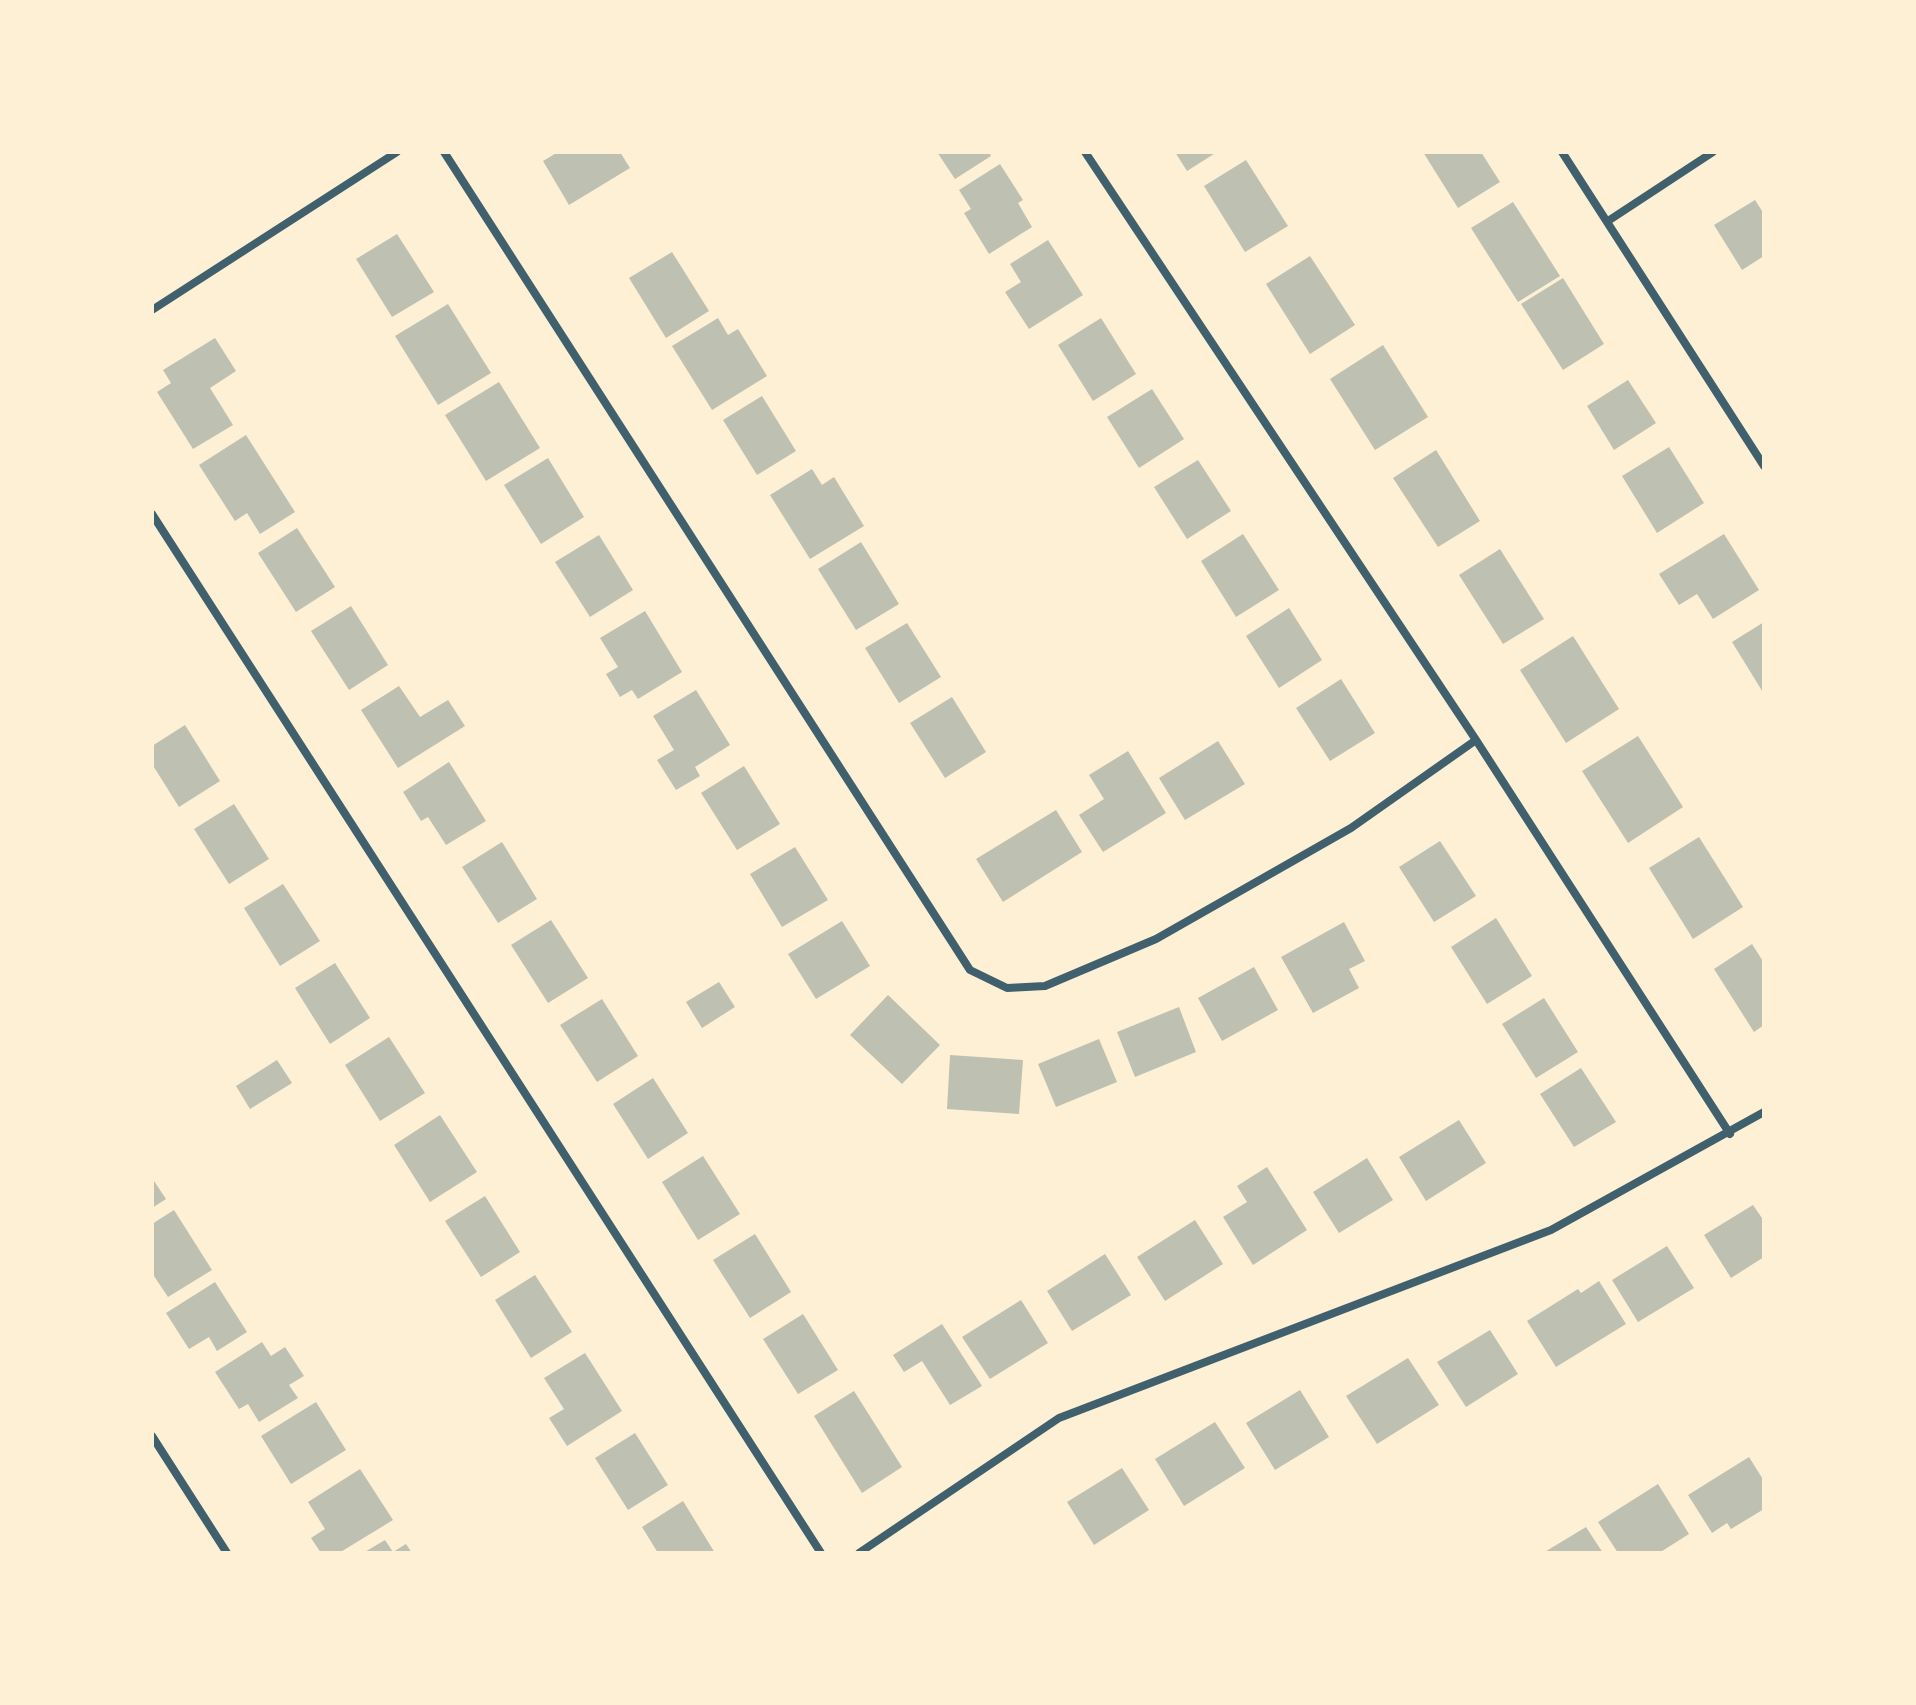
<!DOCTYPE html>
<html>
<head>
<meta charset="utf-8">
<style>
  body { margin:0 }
  #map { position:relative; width:1916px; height:1705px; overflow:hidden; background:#fdf0d5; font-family:Raleway,sans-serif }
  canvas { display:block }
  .frame { position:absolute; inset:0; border:154px solid #fdf0d5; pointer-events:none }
</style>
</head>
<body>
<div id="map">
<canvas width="1916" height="1705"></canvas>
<div class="frame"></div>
</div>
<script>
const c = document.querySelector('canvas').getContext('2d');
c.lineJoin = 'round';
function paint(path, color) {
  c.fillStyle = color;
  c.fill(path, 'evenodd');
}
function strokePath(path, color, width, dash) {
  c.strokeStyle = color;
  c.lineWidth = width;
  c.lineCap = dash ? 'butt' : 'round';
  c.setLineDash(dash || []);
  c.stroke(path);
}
paint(new Path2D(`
  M558 152H620L630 168 569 205 543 161Z
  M937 152H989L991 156 955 179Z
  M1175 152H1217L1187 171Z
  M1423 152H1481L1500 182 1458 208Z
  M1246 160 1288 226 1245 252 1204 186Z
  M1000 164 1023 200 1018 203 1032 227 989 254 964 213 971 209 959 190Z
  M1755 200 1764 214V256L1742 270 1714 225Z
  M1513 202 1560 276 1518 302 1471 228Z
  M397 234 434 292 392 317 356 259Z
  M1048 240 1083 295 1029 329 1005 292 1021 282 1010 264Z
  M672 252 709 311 666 338 629 278Z
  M1310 256 1355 325 1310 354 1266 284Z
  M1563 278 1604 344 1563 370 1521 304Z
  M448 304 491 373 438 405 395 336Z
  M718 318 728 335 738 329 767 376 712 410 672 346Z
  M1101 318 1136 374 1093 401 1058 345Z
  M215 338 236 371 210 388 233 425 193 449 157 392 171 383 163 370Z
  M1383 345 1428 417 1375 450 1330 379Z
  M1628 380 1656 423 1614 450 1587 406Z
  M499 382 540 448 486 481 445 415Z
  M1152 389 1184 439 1139 468 1107 417Z
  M762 396 796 451 757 475 723 420Z
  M246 435 295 512 260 534 247 513 235 521 199 465Z
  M1669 447 1704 503 1657 533 1622 476Z
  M1436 450 1480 521 1438 547 1393 478Z
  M548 458 584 517 541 544 504 485Z
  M1198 460 1231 511 1187 539 1154 487Z
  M812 469 822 485 834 477 864 526 810 559 770 495Z
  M297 528 335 587 296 612 258 553Z
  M1243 534 1279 590 1236 617 1201 561Z
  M1724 534 1759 590 1713 619 1697 594 1679 605 1659 574Z
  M599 535 633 590 590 617 555 562Z
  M861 542 899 604 856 630 818 569Z
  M1500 549 1544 619 1503 644 1459 575Z
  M351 606 388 665 349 690 311 631Z
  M1289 608 1322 660 1279 688 1246 636Z
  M645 611 682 672 638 699 632 690 620 697 606 674 618 667 600 638Z
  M1764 622V694L1732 642Z
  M907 623 941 677 899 703 865 648Z
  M1573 636 1619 709 1566 743 1520 670Z
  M1341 679 1375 733 1330 761 1296 708Z
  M399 686 420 717 448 700 465 726 398 768 361 710Z
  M696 690 730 745 695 767 700 776 676 790 657 760 674 750 653 716Z
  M952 697 986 752 945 778 910 723Z
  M185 725 220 781 179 807 152 764V746Z
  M1638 736 1683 807 1628 843 1582 771Z
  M1218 741 1245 784 1185 820 1159 778Z
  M1128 751 1166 813 1103 852 1079 815 1104 799 1089 775Z
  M449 762 486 821 446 845 428 817 421 821 403 792Z
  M744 766 780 824 737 850 701 793Z
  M234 804 269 859 229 884 194 829Z
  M1056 810 1082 852 1003 902 976 859Z
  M1699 837 1743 907 1693 939 1649 868Z
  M1440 841 1476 896 1434 922 1399 867Z
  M502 842 537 899 498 923 462 867Z
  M795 847 828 900 782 927 750 874Z
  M283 884 320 941 280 966 244 908Z
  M1496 918 1532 976 1487 1004 1451 947Z
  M551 920 588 978 548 1003 511 945Z
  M842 921 870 966 816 999 788 954Z
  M1344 922 1365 961 1349 969 1359 988 1313 1013 1281 957Z
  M1752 944 1764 963V1025L1754 1032 1714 969Z
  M335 963 370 1018 330 1044 295 988Z
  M1254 967 1278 1010 1222 1041 1198 998Z
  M719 982 735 1007 702 1028 686 1002Z
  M888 995 940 1045 902 1084 850 1035Z
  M1544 998 1578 1052 1536 1078 1502 1024Z
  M602 999 638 1056 597 1082 560 1025Z
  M1179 1007 1196 1052 1135 1077 1117 1032Z
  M389 1037 425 1093 380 1121 345 1065Z
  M1099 1039 1117 1082 1056 1107 1038 1064Z
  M950 1055 1023 1060 1019 1114 947 1109Z
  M277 1060 292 1083 250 1109 236 1086Z
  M1581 1068 1616 1122 1574 1147 1540 1094Z
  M653 1078 688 1133 648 1159 613 1104Z
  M440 1115 477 1172 430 1202 394 1145Z
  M1459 1120 1486 1163 1426 1201 1399 1157Z
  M703 1156 740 1214 698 1240 662 1182Z
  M1367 1158 1393 1200 1339 1233 1313 1192Z
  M1267 1167 1307 1230 1253 1265 1223 1217 1247 1202 1237 1186Z
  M152 1178 166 1199 152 1208Z
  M485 1196 520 1252 481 1277 445 1221Z
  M1753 1205 1764 1221V1257L1731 1278 1704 1235Z
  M174 1210 212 1270 168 1297 152 1273V1224Z
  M1195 1220 1223 1264 1165 1301 1137 1257Z
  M755 1234 791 1292 750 1318 713 1260Z
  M1667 1246 1694 1288 1638 1322 1612 1280Z
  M1105 1254 1131 1295 1072 1331 1047 1291Z
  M535 1275 572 1332 531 1358 495 1300Z
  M1599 1281 1626 1324 1556 1367 1527 1321 1578 1289 1581 1293Z
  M215 1282 247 1332 217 1351 209 1337 189 1349 166 1313Z
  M1021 1300 1048 1343 990 1379 962 1337Z
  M803 1314 838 1370 798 1394 763 1339Z
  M942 1324 982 1386 950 1405 922 1361 904 1372 893 1355Z
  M1490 1330 1518 1374 1466 1407 1437 1362Z
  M262 1342 271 1356 285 1347 304 1376 289 1385 298 1398 259 1422 248 1404 239 1409 215 1372Z
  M585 1353 622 1411 567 1446 549 1418 564 1409 544 1378Z
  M1408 1358 1439 1405 1377 1444 1346 1396Z
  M1300 1390 1329 1437 1275 1470 1246 1423Z
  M854 1391 902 1467 862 1493 814 1416Z
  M316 1402 346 1450 291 1484 261 1436Z
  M1215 1422 1245 1468 1184 1506 1155 1459Z
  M635 1433 668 1485 628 1510 595 1458Z
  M1749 1457 1764 1481V1509L1731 1529 1727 1523 1712 1533 1688 1495Z
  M1122 1468 1149 1510 1094 1545 1067 1502Z
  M360 1469 393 1520 339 1553H321L311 1538 325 1529 308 1502Z
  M1658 1484 1689 1534 1659 1553H1618L1598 1522Z
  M683 1501 715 1553H658L642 1527Z
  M1586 1527 1603 1553H1543Z
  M385 1540 393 1552 406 1544 412 1553H363Z`), '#bec0b2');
strokePath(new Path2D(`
  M444 152 970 970 1007 988 1045 986 1156 939 1351 828 1476 740
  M1085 152 1476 740 1730 1134
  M1562 152 1764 466
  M1608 221 1713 152
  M152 310 397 152
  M152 514 821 1553
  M152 1436 227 1553
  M859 1553 1059 1418 1551 1230 1764 1112`), '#3f606c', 8);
</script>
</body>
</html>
